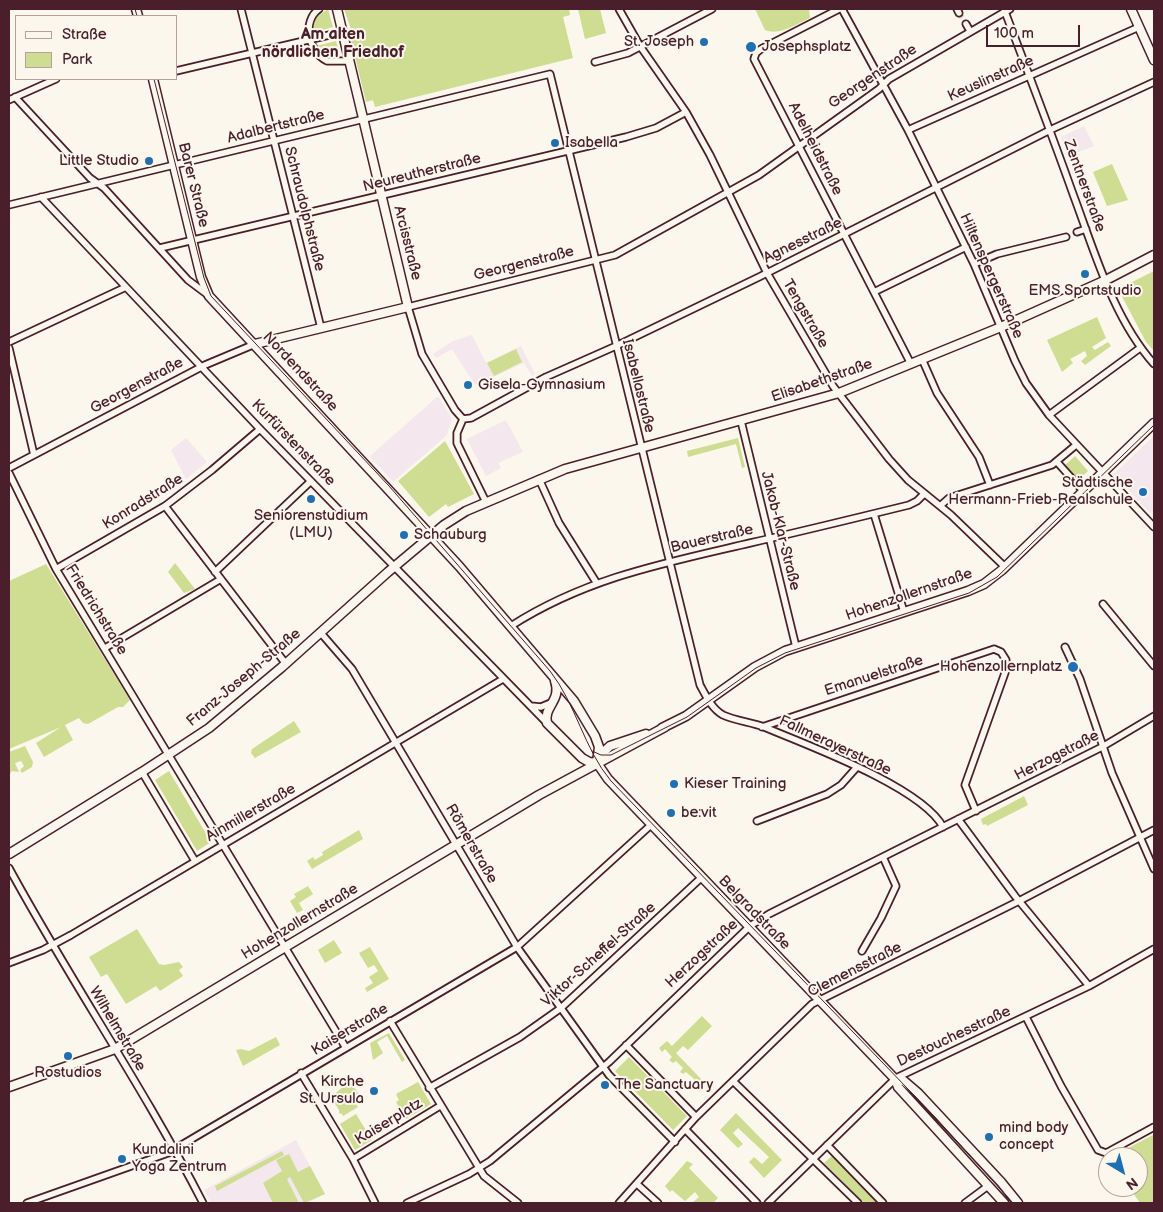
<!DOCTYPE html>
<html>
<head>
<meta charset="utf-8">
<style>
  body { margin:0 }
  #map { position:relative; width:1163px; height:1212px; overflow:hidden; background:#fbf7ec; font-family:"Balsamiq Sans",sans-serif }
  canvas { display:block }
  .frame { position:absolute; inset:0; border:10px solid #4a1f2b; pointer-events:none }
  .legend { position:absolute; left:15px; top:15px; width:162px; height:65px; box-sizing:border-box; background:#fbf7ec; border:1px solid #b4a19f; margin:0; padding:6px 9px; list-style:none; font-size:15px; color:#4a1f2b }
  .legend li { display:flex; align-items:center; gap:10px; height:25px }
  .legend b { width:25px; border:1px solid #b4a19f }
  .north { position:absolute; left:1098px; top:1147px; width:50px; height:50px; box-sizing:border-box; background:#fbf7ec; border:1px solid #b4a19f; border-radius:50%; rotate:143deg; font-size:14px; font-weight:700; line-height:20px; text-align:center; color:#4a1f2b }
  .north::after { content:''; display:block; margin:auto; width:18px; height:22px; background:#1f6fb2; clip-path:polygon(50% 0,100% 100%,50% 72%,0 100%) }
  .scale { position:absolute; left:986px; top:25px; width:94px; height:22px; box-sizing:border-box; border:2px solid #4a1f2b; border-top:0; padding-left:6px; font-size:15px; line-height:18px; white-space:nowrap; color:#4a1f2b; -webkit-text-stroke:4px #fbf7ec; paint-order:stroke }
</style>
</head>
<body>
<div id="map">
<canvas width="1163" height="1212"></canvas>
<div class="frame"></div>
<ul class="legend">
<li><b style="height:6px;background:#fbf7ec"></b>Straße</li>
<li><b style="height:14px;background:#cedd91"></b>Park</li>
</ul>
<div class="north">N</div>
<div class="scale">100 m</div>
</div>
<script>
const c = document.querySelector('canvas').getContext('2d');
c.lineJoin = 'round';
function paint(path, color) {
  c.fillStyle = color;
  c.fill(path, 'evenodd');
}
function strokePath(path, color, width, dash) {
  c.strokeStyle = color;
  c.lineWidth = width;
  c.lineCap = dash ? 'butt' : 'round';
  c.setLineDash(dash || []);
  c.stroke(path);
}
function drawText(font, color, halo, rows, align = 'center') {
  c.font = font + ' "Balsamiq Sans",sans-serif';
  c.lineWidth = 4;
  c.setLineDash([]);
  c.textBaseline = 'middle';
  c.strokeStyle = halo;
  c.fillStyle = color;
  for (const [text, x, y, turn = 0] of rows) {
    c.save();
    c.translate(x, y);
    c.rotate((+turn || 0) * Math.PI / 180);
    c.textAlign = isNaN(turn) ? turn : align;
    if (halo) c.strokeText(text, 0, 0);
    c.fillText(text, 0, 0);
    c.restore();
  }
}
paint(new Path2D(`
  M1084 126 1094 146 1068 156 1061 137Z
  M472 335 486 363 521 346 535 374 532 376 524 363 475 385 452 349 436 358 433 354 453 341Z
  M438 396 452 419 447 435 393 482 370 456Z
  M506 420 523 452 498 463 501 468 486 476 467 439Z
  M1154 436V511L1150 513 1114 474Z
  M186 438 207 462 186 479 171 450Z
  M296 1140 325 1194 308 1203H211L204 1190Z`), '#f4e7ed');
paint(new Path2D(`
  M328 9 333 27 313 33 315 18Z
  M344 9H569L570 15 563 17 573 58 375 107 373 100 366 102 350 36 353 35Z
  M578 9H600L606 33 585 39Z
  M755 9H809L810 18C796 24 780 36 765 30Z
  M336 41 341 60 326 58 316 46Z
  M1112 164 1128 200 1107 206 1093 172Z
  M1154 271V351L1146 342 1118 289Z
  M1097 317 1106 338 1092 347 1095 350 1108 342 1111 346 1085 365 1081 361 1087 356 1085 351 1070 359 1073 363 1062 372 1047 340Z
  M516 349 522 362 494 376 487 363Z
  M738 438 745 467 742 468 736 444 688 457 687 451Z
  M445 441 474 494 448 507 446 504 429 517 398 481Z
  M1075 456 1088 471 1077 481 1064 466Z
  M175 563 195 589 184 593 168 572Z
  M46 564 130 700 123 707H118L88 724 83 723 79 718 65 725 73 740 44 757 36 743 61 727 9 749V581Z
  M294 721 301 732 255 758 251 753 252 749Z
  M25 746 33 762 32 767 22 773 20 770 24 766 21 761 15 763 19 772 12 771 9 775V752Z
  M169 771 211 842 197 851 155 780Z
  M1024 796 1028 805 987 826 986 824 983 825 981 819Z
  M359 830 363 839 312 869 307 861 313 857 315 860 323 855 322 852Z
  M308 886 313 894 299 903 303 910 297 913 290 901 296 897 294 894Z
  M137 929 159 964 164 965 179 962 183 967 179 970 183 976 160 991 156 986 126 1004 107 974 101 977 89 957Z
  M334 940 342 953 325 963 318 950Z
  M370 947 389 979 367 992 365 988 373 983 369 977 378 971 374 965 368 968 359 953Z
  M702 1016 712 1026 688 1050 683 1046 676 1053 704 1082 698 1089 694 1086V1079L686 1072 683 1074 680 1072 683 1068 676 1061 673 1063 669 1060 672 1057 665 1049 662 1052 659 1048 667 1041 672 1046Z
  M389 1033 405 1060 402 1062 387 1036 377 1042 383 1053 373 1060 370 1043Z
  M276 1037 280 1045 243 1066 236 1050 241 1049 249 1051Z
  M629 1057 687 1116 673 1130 615 1071Z
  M350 1081 362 1099 356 1104 358 1107 343 1116 341 1113 339 1114V1110L331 1097 343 1087 342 1084Z
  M418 1082 431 1104 406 1119 396 1102 399 1100 396 1094Z
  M736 1113 782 1160 764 1178 749 1162 754 1157 762 1164 769 1157 738 1128 733 1133 743 1144 738 1148 720 1130Z
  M356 1114 372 1140 355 1150 340 1124Z
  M1153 1135 1154 1203H1140L1129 1187H1138V1157H1111Z
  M282 1151 284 1155 217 1191 215 1186Z
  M289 1154 298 1172 310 1166 325 1194 304 1203 290 1177 287 1179 299 1203H273L263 1183 282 1171 276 1160Z
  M832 1156 879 1203H864L824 1163Z
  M687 1161 693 1164 689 1168 718 1198 713 1203H692L699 1197 695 1192 685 1201 672 1190 670 1192 665 1186Z`), '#cedd91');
strokePath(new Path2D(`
  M959 13 966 24`), '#d8ccc5', 5.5, [5.5, 3]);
const street = new Path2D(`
  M241 9 321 328
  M319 9C302 21 308 52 327 61H349
  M619 9 640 46 686 112 710 155 767 273 833 386 889 459 908 480 951 515 1005 567
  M839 9 761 49 756 53 754 59 911 364
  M842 9 908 130 974 264 1015 361 1026 383 1049 415 1154 527
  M957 9 959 13
  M1004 9C1027 70 1051 132 1073 194 1094 250 1113 318 1154 364
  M966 24 970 31
  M595 62 628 53 712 9
  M176 71 342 32
  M15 97 90 178 104 188 188 280 208 295
  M9 100 56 79
  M908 130 1139 27
  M41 197 260 429 548 724
  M9 205 550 74 700 685C706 696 712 709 723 715 736 721 751 722 764 727 807 745 922 787 943 827
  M1077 232 1086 229
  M160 248 626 137 656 128 686 112
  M974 264 997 254 1066 237
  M874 292 966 247
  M9 342 126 287
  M9 348 34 455
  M922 359 937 393 979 457 990 485
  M1049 415 1140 348
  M463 419 455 410 422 354 408 307 615 255 759 175 879 89 889 79 1010 9
  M463 419 471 418 546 377 616 346 759 277 1050 130 1154 82
  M463 419 457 433V443L486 502
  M741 421 796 647
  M1057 462 1084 492
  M9 468 205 365 255 344
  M9 473 56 569 346 1048
  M539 479 559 523 596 582
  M165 506 286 664
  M940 506 949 498 1052 465 1076 445
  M874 514 904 612
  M56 569 165 506 212 470 260 429
  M215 572 311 481
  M1103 604 1154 666
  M511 626C586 578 664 563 750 543 803 531 856 518 909 505L917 501 924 494
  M320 632 352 669 517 947 609 1075 675 1142
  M1065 647 1080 679 1112 773 1154 869
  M105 648 221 579
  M531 706 541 707 553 702
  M762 727 994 649 1001 652 1006 660V670L965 785 976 811
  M142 772 195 861
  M958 819 1015 896 1089 986
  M757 821 827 794 841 785 857 767
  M9 868C71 982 144 1088 203 1203
  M862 951 881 918 896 886 883 857
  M9 963 43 950 71 935 503 679
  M1026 1017 1061 1086 1098 1150 1106 1153 1110 1151 1154 1127
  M390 1021 484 1176 518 1203
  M626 1045 696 1117
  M301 1073 353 1159 375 1203
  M733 1081 858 1203
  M429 1088 520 1037 561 1008 702 877
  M685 1129 757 1203
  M827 1145 883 1203
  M353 1159 440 1106
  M637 1184 658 1203
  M27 1203 168 1153 517 947 652 824
  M407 1203 469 1174 490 1161 609 1062 750 926 769 914 1102 747 1154 716
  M619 1203 696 1117 812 1004 1019 901 1154 830
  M768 1203 896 1078 1089 986 1154 949
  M965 1203 988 1186`);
const secondary = new Path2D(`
  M136 9 138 16
  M1131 9 1154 60
  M153 79 201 277 209 296 459 566 574 701 595 736 599 747 597 763
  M255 344 408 307 337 9
  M555 681C562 701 543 706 547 723L582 758 589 762 597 763
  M662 728 686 716 755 667 785 651 968 591 984 584 1002 570 1154 423
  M599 756 610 746 646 734
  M597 763 608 779 895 1079 898 1087 1004 1203
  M9 854 142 772 209 728 282 667 388 572 444 525 466 511 565 469 839 393 1001 327 1106 280 1154 255
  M895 1079 904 1081 918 1093 1001 1182 1018 1203
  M9 1087 115 1049 539 795 665 727`);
strokePath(street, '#4a1f2b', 9);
strokePath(secondary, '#4a1f2b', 11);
strokePath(street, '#fbf7ec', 5.5);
strokePath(secondary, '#fbf7ec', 8);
strokePath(new Path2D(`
  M135 9 137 16
  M154 79 204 278 211 296 389 486 550 671C576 704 584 749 611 781L935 1117 1013 1203
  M592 751 601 755H611L687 717 756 668 785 653 969 593 997 577 1154 425`), '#4a1f2b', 1);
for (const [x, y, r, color] of [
  [704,42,5,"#1f6fb2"],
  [751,47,6,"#1f6fb2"],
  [555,143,5,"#1f6fb2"],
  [149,161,5,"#1f6fb2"],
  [1085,274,5,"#1f6fb2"],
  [468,385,5,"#1f6fb2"],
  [1143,492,5,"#1f6fb2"],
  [311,499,5,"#1f6fb2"],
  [404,535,5,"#1f6fb2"],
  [1073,667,6,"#1f6fb2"],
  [674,784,5,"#1f6fb2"],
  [671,813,5,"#1f6fb2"],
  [68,1056,5,"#1f6fb2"],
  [605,1085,5,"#1f6fb2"],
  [374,1091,5,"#1f6fb2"],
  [989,1137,5,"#1f6fb2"],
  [122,1159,5,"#1f6fb2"]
]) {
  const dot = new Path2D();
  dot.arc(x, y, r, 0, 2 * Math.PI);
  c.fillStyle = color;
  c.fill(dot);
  strokePath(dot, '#fbf7ec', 2);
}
drawText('15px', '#4a1f2b', '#fbf7ec', [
  ["St. Joseph",694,42,"right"],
  ["Josephsplatz",762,47],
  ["Isabella",565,143],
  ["Little Studio",139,161,"right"],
  ["EMS Sportstudio",1085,291,"center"],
  ["Gisela-Gymnasium",478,385],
  ["Städtische",1133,483,"right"],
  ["Hermann-Frieb-Realschule",1133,500,"right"],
  ["Seniorenstudium",311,516,"center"],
  ["(LMU)",311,533,"center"],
  ["Schauburg",414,535],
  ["Hohenzollernplatz",1062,667,"right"],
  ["Kieser Training",684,784],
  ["be:vit",681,813],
  ["Rostudios",68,1073,"center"],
  ["Kirche",364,1082,"right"],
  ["St. Ursula",364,1099,"right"],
  ["The Sanctuary",615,1085],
  ["mind body",999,1128],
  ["concept",999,1145],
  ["Kundalini",132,1150],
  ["Yoga Zentrum",132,1167]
], 'left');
drawText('15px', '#4a1f2b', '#fbf7ec', [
  ["Georgenstraße",873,77,-34],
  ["Keuslinstraße",991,79,-24],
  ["Adalbertstraße",276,127,-14],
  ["Adelheidstraße",815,149,63],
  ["Neureutherstraße",422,173,-14],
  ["Barer Straße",193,185,76],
  ["Zentnerstraße",1084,186,70],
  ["Schraudolphstraße",304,209,76],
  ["Agnesstraße",803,241,-26],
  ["Arcisstraße",407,243,76],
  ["Georgenstraße",524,264,-14],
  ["Hiltenspergerstraße",991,276,66],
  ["Tengstraße",805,314,60],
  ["Nordendstraße",300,372,47],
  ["Elisabethstraße",822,381,-19],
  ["Georgenstraße",137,386,-28],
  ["Isabellastraße",638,386,76],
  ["Kurfürstenstraße",293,443,46],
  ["Konradstraße",143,502,-32],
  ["Jakob-Klar-Straße",780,531,76],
  ["Bauerstraße",712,539,-13],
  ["Hohenzollernstraße",909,595,-19],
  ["Friedrichstraße",96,610,58],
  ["Emanuelstraße",874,676,-18],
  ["Franz-Joseph-Straße",244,678,-40],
  ["Fallmerayerstraße",835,746,25],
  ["Herzogstraße",1057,756,-27],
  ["Ainmillerstraße",251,813,-30],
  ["Römerstraße",471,844,60],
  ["Belgradstraße",754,913,46],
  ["Hohenzollernstraße",300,922,-31],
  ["Herzogstraße",702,954,-43],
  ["Viktor-Scheffel-Straße",599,955,-42],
  ["Clemensstraße",855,970,-27],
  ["Wilhelmstraße",117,1029,59],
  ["Kaiserstraße",350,1030,-31],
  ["Destouchesstraße",954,1037,-25],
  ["Kaiserplatz",389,1122,-31]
]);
drawText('bold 16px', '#4a1f2b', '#fbf7ec', [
  ["Am alten",333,35],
  ["nördlichen Friedhof",333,53]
]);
</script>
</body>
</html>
